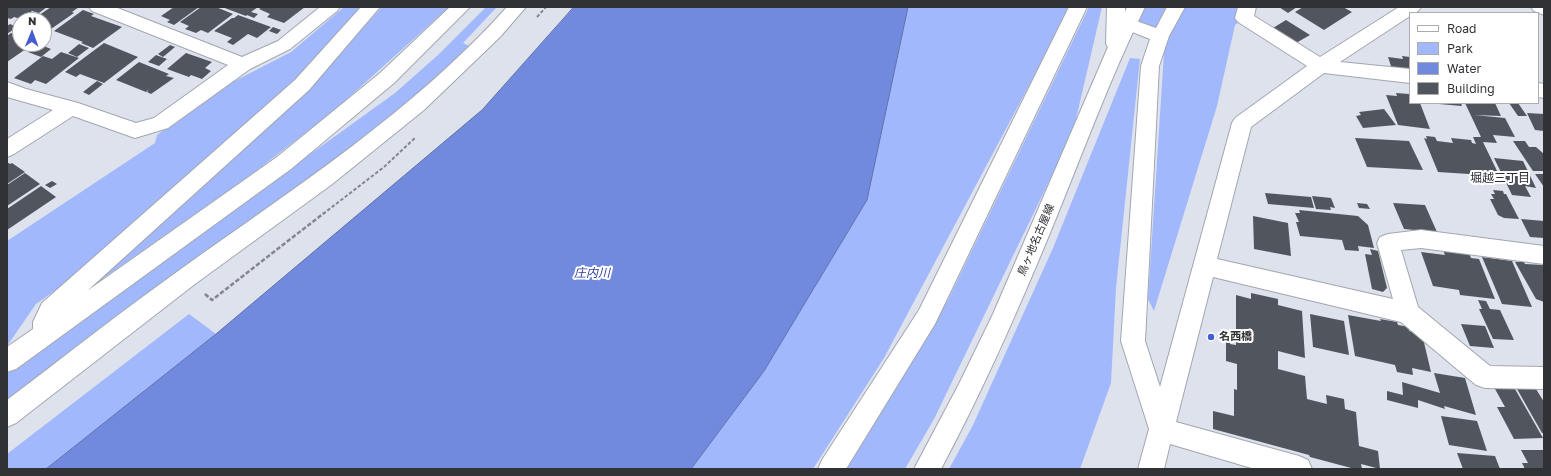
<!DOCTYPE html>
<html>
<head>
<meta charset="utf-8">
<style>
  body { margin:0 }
  #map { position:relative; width:1551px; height:476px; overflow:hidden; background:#dee2ed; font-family:"Golos Text",sans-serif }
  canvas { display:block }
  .frame { position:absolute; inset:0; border:8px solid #313236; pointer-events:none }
  .legend { position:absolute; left:1409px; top:12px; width:130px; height:92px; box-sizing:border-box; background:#fff; border:1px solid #adadaf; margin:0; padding:5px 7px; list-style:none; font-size:12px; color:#313236 }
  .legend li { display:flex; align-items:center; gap:8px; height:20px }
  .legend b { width:20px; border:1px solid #adadaf }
  .north { position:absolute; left:12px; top:12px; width:40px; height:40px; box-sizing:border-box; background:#fff; border:1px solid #adadaf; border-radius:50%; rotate:1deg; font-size:11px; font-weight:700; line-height:16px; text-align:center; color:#313236 }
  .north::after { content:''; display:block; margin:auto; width:14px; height:18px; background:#465dd1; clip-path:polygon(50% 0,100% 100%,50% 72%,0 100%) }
</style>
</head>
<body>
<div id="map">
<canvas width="1551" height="476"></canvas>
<div class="frame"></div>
<ul class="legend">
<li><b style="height:5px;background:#fff"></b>Road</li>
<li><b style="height:11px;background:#a2b8fc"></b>Park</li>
<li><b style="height:11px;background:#728ade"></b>Water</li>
<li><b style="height:11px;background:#51555e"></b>Building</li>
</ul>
<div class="north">N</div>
</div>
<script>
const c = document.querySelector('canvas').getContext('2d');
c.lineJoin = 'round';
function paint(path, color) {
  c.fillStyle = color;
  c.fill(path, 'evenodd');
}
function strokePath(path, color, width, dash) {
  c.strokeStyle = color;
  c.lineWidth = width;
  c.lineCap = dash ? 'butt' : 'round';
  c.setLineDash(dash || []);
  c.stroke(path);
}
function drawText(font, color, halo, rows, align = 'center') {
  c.font = font + ' "Golos Text","Noto Sans JP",sans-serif';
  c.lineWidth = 4;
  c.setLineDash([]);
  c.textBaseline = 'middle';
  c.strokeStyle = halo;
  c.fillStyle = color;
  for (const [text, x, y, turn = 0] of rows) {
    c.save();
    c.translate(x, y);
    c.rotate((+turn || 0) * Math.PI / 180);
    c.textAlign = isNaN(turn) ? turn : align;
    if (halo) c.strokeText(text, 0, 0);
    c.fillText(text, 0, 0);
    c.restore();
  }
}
paint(new Path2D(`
  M344 7H360L297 79 60 287 36 304 7 346V241L155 143 157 135 221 88 291 52Z
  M382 7H449L336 109 251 175 81 294 308 89Z
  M486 7H497L463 43 473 48 414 103 7 405V373L395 93 438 55Z
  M908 7H1068L1057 33 884 358 813 469H691L764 371 867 200Z
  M1089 7H1102L1073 132 934 419 905 469H845L948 300Z
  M1128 7H1247L1244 18 1235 25 1217 106 1154 311 1148 299 1164 53 1160 36 1128 24Z
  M1130 58 1140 59 1116 288 1111 383 1080 469H949L973 425 1053 248Z
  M189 314 216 334 46 469H7V454Z`), '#a2b8fc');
const water = new Path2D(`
  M574 7H908L867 200 764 371 691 469H46L216 334 482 110Z`);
paint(water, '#728ade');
strokePath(water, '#5e70ac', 1);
paint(new Path2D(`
  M7 7H47L39 13 32 11 21 19 14 17 11 19 7 18Z
  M51 7H79L72 12 66 9 74 13 51 29 44 26V20H32Z
  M174 7H199L174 25 167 22 170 20 161 16Z
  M201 7H216L233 14 208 33 201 30 196 33 185 29 189 26 180 22Z
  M222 7H258L251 12 258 14 254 18 247 15 246 16Z
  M262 7H305L284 23 267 17 270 14 259 9Z
  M1279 7H1297L1288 13Z
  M1303 7H1343L1352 12 1324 30 1295 12Z
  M83 10 94 14 91 16 122 27 93 48 81 43 83 42 54 31Z
  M238 15 271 27 257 38 248 34 233 45 227 42 232 38 214 31 232 18H234Z
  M1286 20 1310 35 1296 43 1273 28Z
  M10 24 17 27 7 34V26Z
  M273 27 281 30 277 34 269 31Z
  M11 33 20 37V44H33L7 62V36Z
  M104 43 138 57 104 83 80 74 76 77 65 72Z
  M38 44 41 45 51 49 41 57 28 52Z
  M79 44 89 48 77 57 68 53Z
  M170 45 175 47 163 57 158 54Z
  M61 52 79 58 46 84 35 80 31 84 14 78 43 56 52 59Z
  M186 53 212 62 205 68 211 71 202 79 191 75 189 77 167 69Z
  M156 55 167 59 159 66 148 62Z
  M1402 56 1410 57V71L1392 69 1388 57 1403 59Z
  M139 62 169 74 166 76 174 78 151 94 147 92 149 89 146 92 116 80Z
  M97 81 103 84 89 95 83 92Z
  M1396 93 1409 94 1410 103H1420L1430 129 1398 125 1386 95 1397 96Z
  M1439 103H1461L1462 106 1439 104Z
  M1465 103H1495L1501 116 1474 115 1505 118 1515 137 1493 135 1497 143 1483 142 1500 177 1486 176 1487 179 1470 177 1469 174 1438 172 1424 138 1427 139 1426 136 1435 137 1437 141 1453 143 1451 138 1471 140 1472 143 1476 144 1473 137H1481Z
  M1509 103H1518L1527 116H1518Z
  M1384 109 1396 125 1363 128 1356 116 1361 115 1359 112Z
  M1527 113 1544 114V131L1535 130Z
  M1355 138 1409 141 1423 170 1367 167Z
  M1513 141H1525L1529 147H1536L1544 154V171H1533Z
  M1494 158 1523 161 1536 188 1525 186 1531 197 1512 195Z
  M7 162 10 164 12 163 25 172 7 184Z
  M25 173 40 184 7 206V185Z
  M1535 174H1544V187Z
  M52 181 57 184 50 188 45 185Z
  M41 186 56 197 7 230V209Z
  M1493 190 1503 191 1504 194H1506L1519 219 1504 218 1498 215 1490 199H1494L1491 194H1495Z
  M1265 193 1311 197 1314 208 1268 204Z
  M1312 196 1331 198 1335 208 1330 207 1331 210 1316 209Z
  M1357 203 1367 204 1370 209 1359 208Z
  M1393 203 1425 205 1437 232 1404 229Z
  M1299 210 1358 216 1368 225 1374 248 1358 246 1359 251 1345 250 1342 240 1300 236 1296 222H1299L1295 213H1300Z
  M1253 216 1288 223 1291 256 1254 249Z
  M1521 219 1544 221V238L1530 237Z
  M1370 249 1378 251 1387 288 1383 292 1372 289 1365 254 1372 255Z
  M1443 250 1469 253 1471 258 1479 259 1495 299 1460 295 1459 290 1433 286 1421 252 1445 255Z
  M1482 257 1512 261 1532 307 1502 304Z
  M1515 262H1524L1525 264 1544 265V302L1536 299Z
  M1251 293 1278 299V305L1302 311 1305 358 1278 351V369L1305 376 1307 399 1327 404 1326 395 1344 399 1345 409 1356 412 1359 446 1378 451 1380 469 1361 464 1362 469H1355L1310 457 1309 455 1213 429V411L1234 416V389L1237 390V364L1226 361V334L1230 336V344L1236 345V295L1251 299Z
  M1478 300 1486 301 1490 309 1500 310 1514 340 1493 339 1479 309H1482Z
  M1310 314 1344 321 1349 355 1313 347Z
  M1348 315 1381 321 1380 319 1397 322 1398 325 1409 327V331L1422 334 1431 372 1412 368 1413 375 1397 372 1395 365 1355 356Z
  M1461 324 1485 326 1494 348 1470 346Z
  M1434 373 1465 378 1476 415 1444 406 1445 409 1418 400V408L1387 400V391L1403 395 1402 382 1440 393Z
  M1495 389H1515L1543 438 1514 439 1497 407H1505Z
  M1517 389H1536L1544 402V433H1542Z
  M1441 416 1477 421 1487 451 1449 445Z
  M1521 450H1544V469H1525L1522 463H1528Z
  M1457 453 1495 456 1500 469H1463Z`), '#51555e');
const minor = new Path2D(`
  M89 7H115L242 57 278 41 320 7H340L337 11 290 49 250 69 168 128 135 138 73 116 14 154 7 157V139L53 110 7 97V82L26 89 78 103 136 123 154 118 228 65 92 11Z
  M361 7H380L309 90 87 291 277 157 380 73 450 7H470L394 83 291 169 16 369 7 372V347L33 329V322L42 303 295 80Z
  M507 7H526L500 37 424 110 331 185 195 284 16 423 7 427V400C65 356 122 311 181 269 294 188 414 111 507 7Z
  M1069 7H1087L935 324 846 469H818L822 460 919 310Z
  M1167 7H1185L1169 36 1159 66 1145 341 1160 387 1232 123 1235 118 1307 66 1238 22 1235 18 1238 7H1256L1254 16 1320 57 1399 7H1421C1418 12 1416 13 1410 13V16L1340 62 1410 69V83L1324 73 1251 127 1217 259 1393 299 1377 243 1380 237 1388 234 1421 230 1544 246V264L1421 248 1401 250 1418 307 1490 366 1544 367V389L1485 388 1476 385 1401 322 1213 277 1176 422 1299 456 1308 460 1312 469H1255L1170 444 1164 469H1138L1149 429 1121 341 1141 66 1150 39 1122 28 1119 24 1122 20 1128 18 1156 28Z
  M1531 7H1544V15L1534 11Z
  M1538 83 1544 84V98L1538 97Z`);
const major = new Path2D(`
  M1107 7H1125V12L1127 7H1145C1109 80 1081 158 1050 233 1017 313 982 392 941 469H914L959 384 993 314 1108 47 1106 44Z`);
strokePath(minor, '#a2a6b0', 2);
strokePath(major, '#a2a6b0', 2);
strokePath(new Path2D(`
  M537 17 546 7
  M323 214 384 167 416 137`), '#83868d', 2, [3.5, 2]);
strokePath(new Path2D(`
  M205 294 212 300 324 213`), '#83868d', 2.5, [4.5, 2]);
paint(minor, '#fff');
paint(major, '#fff');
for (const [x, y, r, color] of [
  [1211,337,4,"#465dd1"]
]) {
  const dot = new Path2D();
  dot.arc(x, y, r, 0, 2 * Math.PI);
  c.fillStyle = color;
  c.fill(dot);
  strokePath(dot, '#fff', 1.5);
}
drawText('11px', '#313236', '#fff', [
  ["鳥ヶ地名古屋線",1036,240,-67]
]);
drawText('bold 11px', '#313236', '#fff', [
  ["名西橋",1219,337]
], 'left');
drawText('12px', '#2d3039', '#fff', [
  ["堀越三丁目",1500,178]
]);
drawText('italic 12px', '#2d3e9f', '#fff', [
  ["庄内川",592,273]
]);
</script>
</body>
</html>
